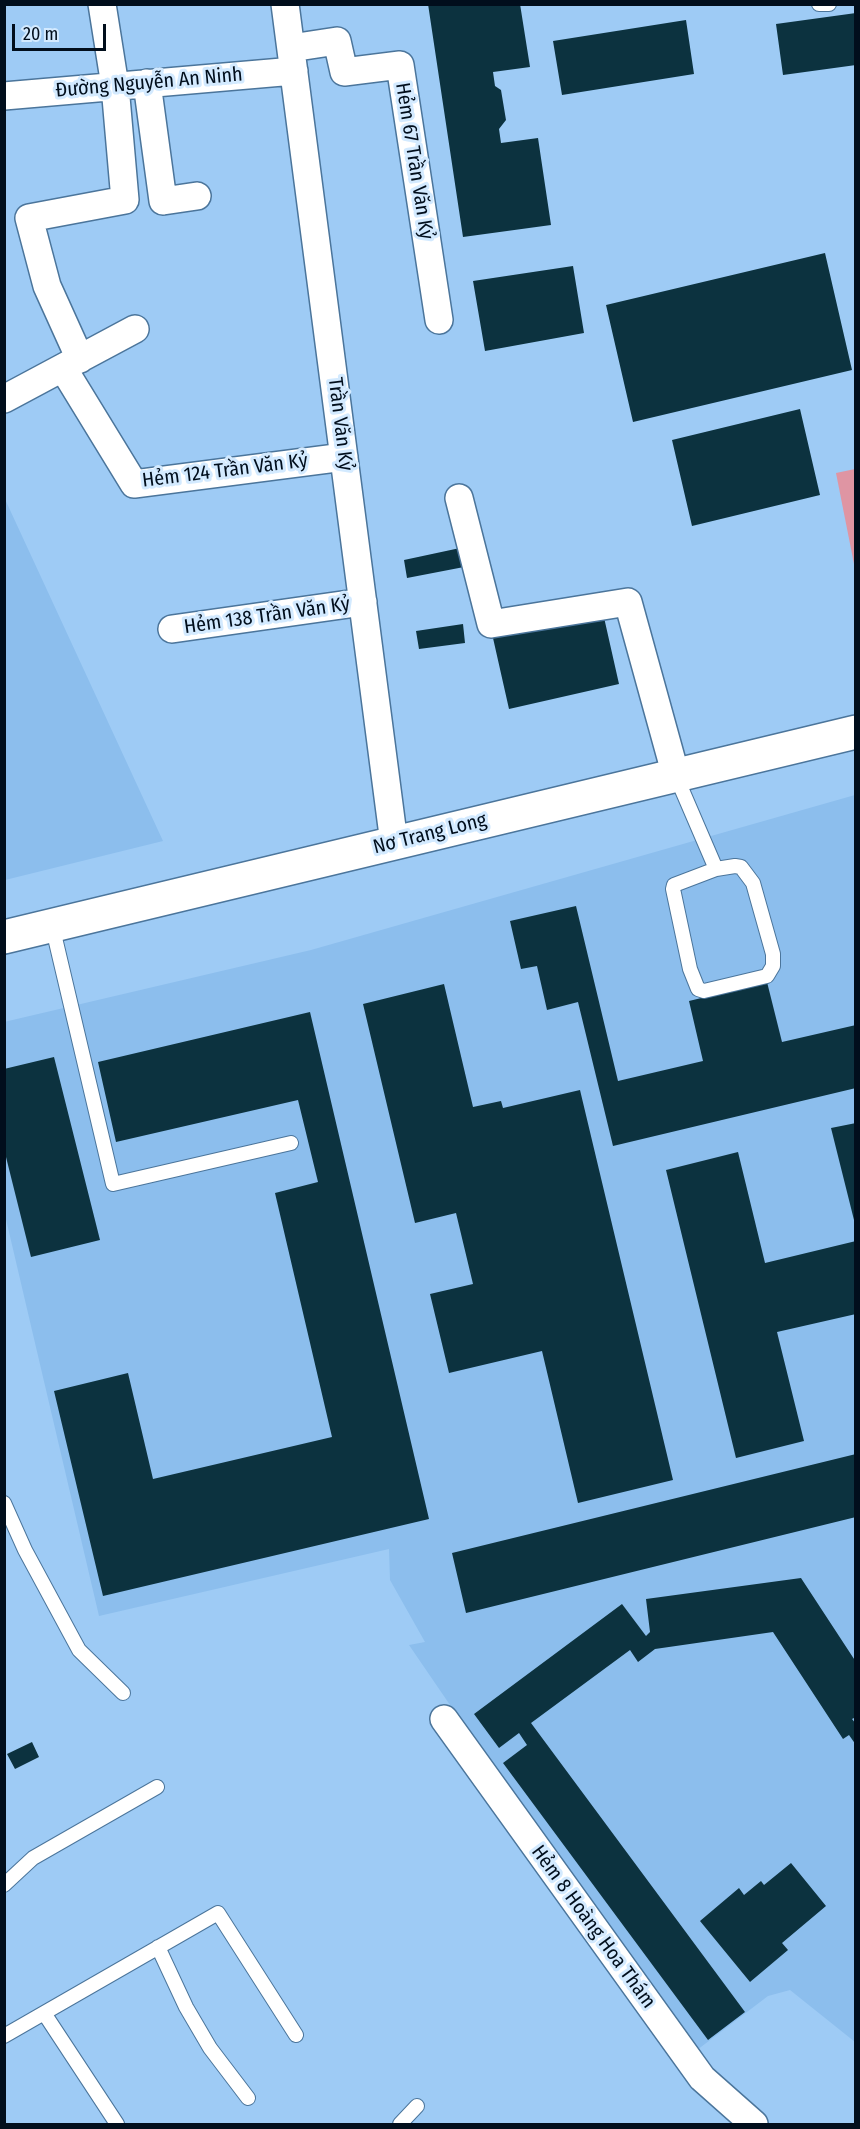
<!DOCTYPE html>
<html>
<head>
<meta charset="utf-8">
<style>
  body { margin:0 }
  #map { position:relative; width:860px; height:2129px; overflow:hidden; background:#9ecbf5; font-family:"Fira Sans Condensed",sans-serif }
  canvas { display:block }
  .frame { position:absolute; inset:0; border:6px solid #010e1c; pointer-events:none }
  .scale { position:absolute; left:12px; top:24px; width:94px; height:27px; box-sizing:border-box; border:3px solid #010e1c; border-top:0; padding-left:8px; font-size:18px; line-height:21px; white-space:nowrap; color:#010e1c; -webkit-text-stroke:4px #d3eaff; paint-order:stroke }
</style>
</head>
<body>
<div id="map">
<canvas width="860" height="2129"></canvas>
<div class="frame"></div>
<div class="scale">20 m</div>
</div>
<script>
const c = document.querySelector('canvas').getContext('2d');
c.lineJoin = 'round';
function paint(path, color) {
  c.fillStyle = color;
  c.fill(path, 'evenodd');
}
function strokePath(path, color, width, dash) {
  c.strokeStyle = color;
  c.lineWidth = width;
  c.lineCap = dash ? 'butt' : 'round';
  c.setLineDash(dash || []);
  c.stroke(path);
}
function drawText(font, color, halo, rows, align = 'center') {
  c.font = font + ' "Fira Sans Condensed",sans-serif';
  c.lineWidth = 6;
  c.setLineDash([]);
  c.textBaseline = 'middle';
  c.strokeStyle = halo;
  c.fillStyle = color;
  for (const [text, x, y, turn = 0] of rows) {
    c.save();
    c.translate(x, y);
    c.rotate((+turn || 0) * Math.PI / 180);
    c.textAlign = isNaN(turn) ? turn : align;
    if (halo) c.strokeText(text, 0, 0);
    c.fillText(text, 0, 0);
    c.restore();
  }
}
paint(new Path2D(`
  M4 497 163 841 5 880H4Z
  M855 795V2042L790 1990 768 1996 697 2050 463 1724 409 1645 425 1642 390 1580 389 1549 99 1616 5 1215 4 1022 311 950Z`), '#8cbeed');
paint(new Path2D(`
  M855 469H856L855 569 836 473Z`), '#df95a3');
paint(new Path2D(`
  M428 4H520L530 67 493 72 495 86 501 90 506 120 499 129 501 143 538 138 551 225 463 237Z
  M856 13V65L783 75 776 24Z
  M686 20 694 74 562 95 553 41Z
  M825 253 852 370 633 422 606 305Z
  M573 266 584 333 485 351 473 281Z
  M800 409 820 495 692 526 672 440Z
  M460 548 464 567 407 578 404 560Z
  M603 613 619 684 509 709 493 638Z
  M463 624 465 643 419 649 416 631Z
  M576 906 618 1081 703 1061 689 1001 767 982 782 1042 856 1025V1088L613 1146 578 1002 547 1010 537 966 521 969 510 921Z
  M444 984 473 1107 501 1101 503 1108 580 1090 673 1480 578 1503 542 1351 449 1373 430 1294 473 1284 456 1213 415 1223 363 1004Z
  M310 1012 429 1519 103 1596 54 1391 128 1373 153 1479 332 1437 275 1193 318 1182 298 1100 116 1142 98 1062Z
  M54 1057 100 1240 31 1257 4 1149V1069Z
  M856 1123V1224H855L831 1128Z
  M738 1152 765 1263 856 1241V1314L777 1332 804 1441 736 1458 666 1170Z
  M856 1454V1517L466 1613 452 1553Z
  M801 1578 856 1662V1717L852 1719 856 1724V1745L849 1735 843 1739 773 1632 655 1649 638 1662 630 1650 531 1723 745 2012 708 2040 503 1763 527 1745 519 1733 499 1748 474 1714 622 1604 646 1636 650 1632 646 1599Z
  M32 1742 39 1757 15 1769 7 1754Z
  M791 1863 826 1906 782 1943 788 1950 750 1982 700 1921 739 1888 744 1895 761 1881 764 1885Z`), '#0c323f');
const service = new Path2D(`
  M819 4H829
  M676 776 716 869 735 866 741 867 753 883 773 954V966L767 976 704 991 698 989 690 969 673 889 674 885 716 869
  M52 925 113 1184 291 1143
  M4 1503 25 1550 79 1650 123 1693
  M4 1885 33 1858 157 1787
  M158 1947 186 2007 210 2048 248 2098
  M44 2013 117 2124
  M4 2036 218 1913 296 2035
  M400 2124 417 2106`);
const minor = new Path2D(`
  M285 4 394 843
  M291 48 337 41 344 72 400 65 439 320
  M147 83 163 201 197 196
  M4 96 294 71
  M80 359 47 286 29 218 125 200 115 86 102 4
  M63 368 134 484 344 457
  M4 399 135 329
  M459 498 491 624 628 602 676 776
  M172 629 363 602
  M444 1719 702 2078 754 2124`);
const secondary = new Path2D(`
  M4 937 856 732`);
strokePath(service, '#4b759b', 16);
strokePath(minor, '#4b759b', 30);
strokePath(secondary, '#4b759b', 36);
strokePath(service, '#fff', 14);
strokePath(minor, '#fff', 27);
strokePath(secondary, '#fff', 33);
drawText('20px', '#010e1c', '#d3eaff', [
  ["Đường Nguyễn An Ninh",149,83,-5],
  ["Hẻm 67 Trần Văn Kỷ",414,161,81],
  ["Trần Văn Kỷ",340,424,83],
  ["Hẻm 124 Trần Văn Kỷ",225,471,-7],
  ["Hẻm 138 Trần Văn Kỷ",267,616,-8],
  ["Nơ Trang Long",430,834,-14],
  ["Hẻm 8 Hoàng Hoa Thám",593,1927,54]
]);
</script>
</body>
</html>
